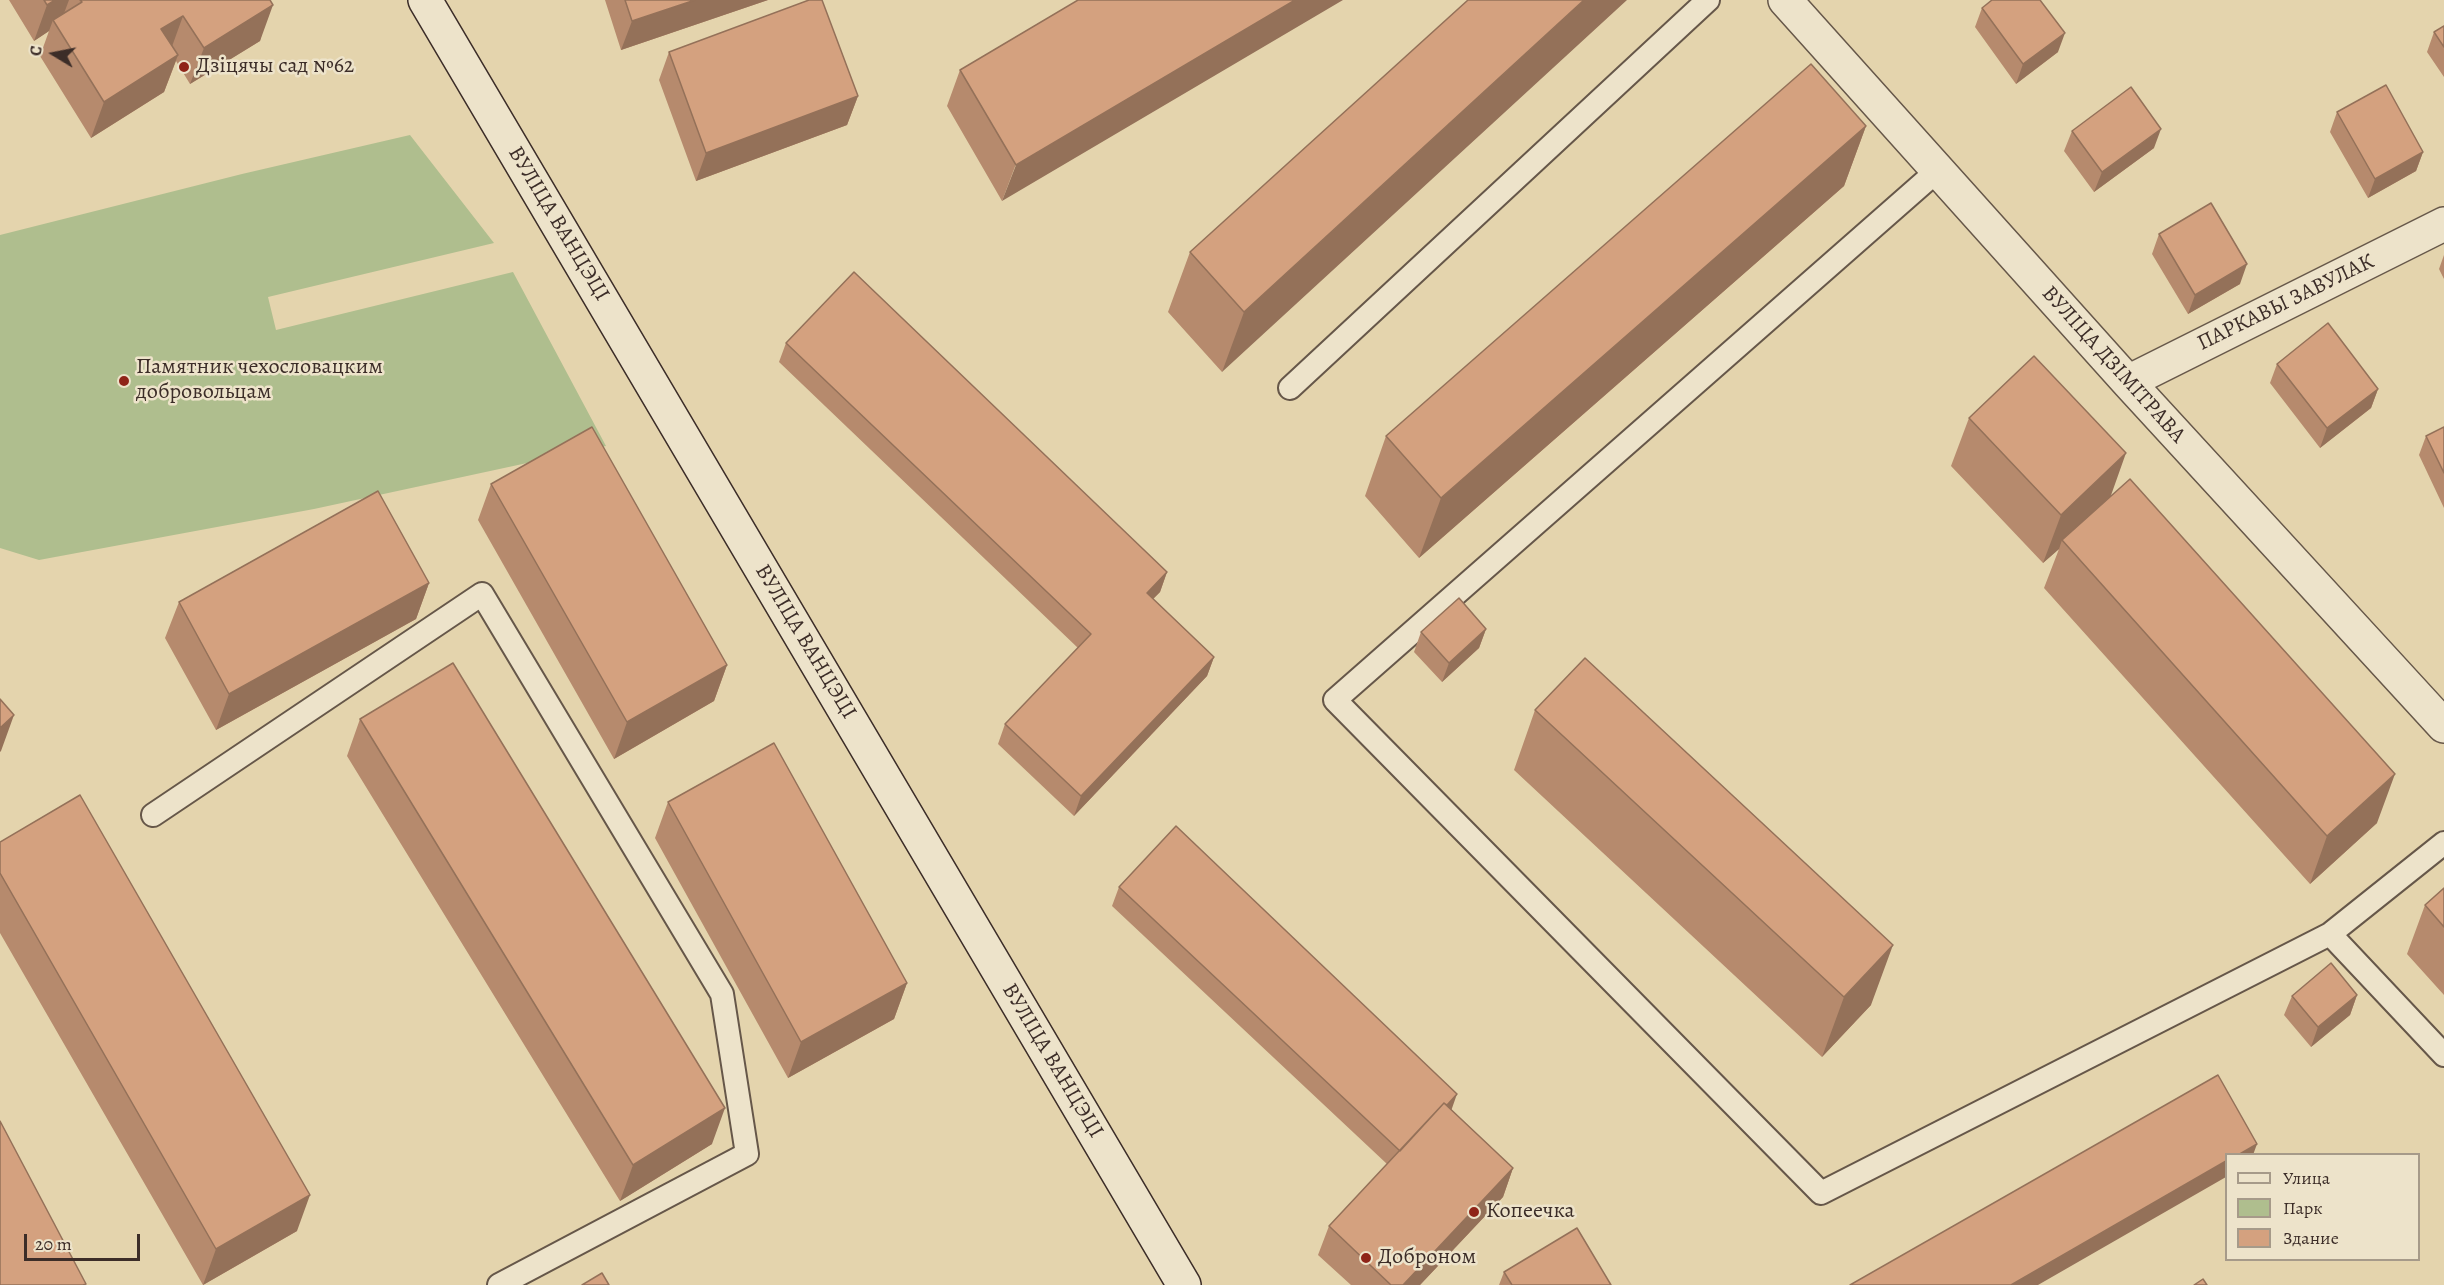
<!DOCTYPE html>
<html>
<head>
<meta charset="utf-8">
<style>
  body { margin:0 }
  #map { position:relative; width:2444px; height:1285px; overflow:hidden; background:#e4d4ad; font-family:Alegreya,serif }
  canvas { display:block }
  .legend { position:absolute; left:2225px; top:1153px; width:195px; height:108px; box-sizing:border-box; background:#ede3ca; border:2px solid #a69a89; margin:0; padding:8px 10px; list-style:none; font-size:18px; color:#3c2d28 }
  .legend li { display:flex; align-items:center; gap:12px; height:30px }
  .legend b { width:30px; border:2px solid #a69a89 }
  .north { position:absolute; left:24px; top:24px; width:60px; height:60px; -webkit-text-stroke:4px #ede3ca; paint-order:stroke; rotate:280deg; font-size:16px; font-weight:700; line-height:24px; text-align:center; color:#3c2d28 }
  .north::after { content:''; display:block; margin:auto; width:21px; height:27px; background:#3c2d28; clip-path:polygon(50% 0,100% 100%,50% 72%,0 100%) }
  .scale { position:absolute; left:24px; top:1234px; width:116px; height:27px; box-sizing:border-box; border:3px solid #3c2d28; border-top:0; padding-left:8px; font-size:18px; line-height:21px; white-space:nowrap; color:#3c2d28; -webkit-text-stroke:4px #ede3ca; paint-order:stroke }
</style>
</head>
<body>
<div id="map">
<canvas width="2444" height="1285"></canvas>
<ul class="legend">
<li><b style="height:8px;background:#ede3ca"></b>Улица</li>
<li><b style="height:16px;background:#afbe8e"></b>Парк</li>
<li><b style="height:16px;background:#d4a17f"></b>Здание</li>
</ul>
<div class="north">С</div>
<div class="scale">20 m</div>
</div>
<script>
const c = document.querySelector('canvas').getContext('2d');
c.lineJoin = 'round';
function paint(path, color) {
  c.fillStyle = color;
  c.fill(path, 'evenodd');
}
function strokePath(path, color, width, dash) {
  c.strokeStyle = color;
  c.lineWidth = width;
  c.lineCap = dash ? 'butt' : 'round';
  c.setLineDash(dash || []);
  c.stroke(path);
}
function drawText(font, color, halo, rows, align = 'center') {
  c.font = font + ' Alegreya,serif';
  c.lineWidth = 5;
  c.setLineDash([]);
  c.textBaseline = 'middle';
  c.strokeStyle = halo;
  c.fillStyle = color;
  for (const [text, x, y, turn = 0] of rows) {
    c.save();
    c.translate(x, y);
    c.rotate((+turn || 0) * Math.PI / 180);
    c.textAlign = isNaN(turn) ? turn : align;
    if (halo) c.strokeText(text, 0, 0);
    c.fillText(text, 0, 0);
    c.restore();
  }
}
paint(new Path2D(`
  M410 135 494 243 268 297 276 330 513 272 606 446 314 509 39 560 0 548V235L242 174Z`), '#afbe8e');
const service = new Path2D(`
  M1937 171 1335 700 1821 1193 2330 934 2444 843
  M1290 388 1708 0
  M153 815 482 594 722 994 747 1154 499 1285
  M2330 934 2444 1055`);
const minor = new Path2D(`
  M1785 0 2128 382 2444 726
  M2128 382 2444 224`);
const secondary = new Path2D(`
  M425 0 1184 1285`);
strokePath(service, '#665749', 26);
strokePath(minor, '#665749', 36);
strokePath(secondary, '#3c2d28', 36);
strokePath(service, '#ede3ca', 22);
strokePath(minor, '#ede3ca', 33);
strokePath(secondary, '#ede3ca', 33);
paint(new Path2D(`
  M9 0H270L260 41 190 84 176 61 164 92 91 138 40 56 49 31 34 41Z
  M605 0H768L621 50Z
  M1078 0 1002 201 947 106 960 70Z
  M1468 0 1222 372 1168 312 1190 252Z
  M1982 8 2058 52 2016 84 1975 27Z
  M2444 26V77L2427 52 2434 32Z
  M669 52 858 96 847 125 696 181 659 80Z
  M2337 112 2423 152 2416 171 2368 198 2330 132Z
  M1866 126 1844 186 1419 558 1365 496 1386 436Z
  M2072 131 2154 148 2094 192 2064 151Z
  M2159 234 2240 284 2188 314 2152 254Z
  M2444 255V279L2439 269Z
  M786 343 1167 572 1160 592 1153 599 1214 657 1207 676 1074 816 998 744 1005 724 1078 648 779 362Z
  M2277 364 2378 389 2371 408 2320 448 2270 383Z
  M1969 418 2110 496 2377 823 2310 884 2044 588 2059 549 2043 563 1951 466Z
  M2444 427V508L2419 455 2426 436Z
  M491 484 727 665 714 701 614 759 478 520Z
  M429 583 416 619 216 730 165 638 179 602Z
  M1486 629 1479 648 1442 682 1414 652 1421 632Z
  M1535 710 1871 1005 1822 1057 1514 770Z
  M360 719 712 1144 620 1201 347 756Z
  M668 802 907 983 894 1019 788 1078 655 838Z
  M0 842 297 1231 203 1285 0 933Z
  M1119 887 1452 1110 1513 1168 1503 1197 1420 1285H1351L1318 1255 1329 1226 1387 1164 1112 906Z
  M2444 888V995L2407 954 2425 905Z
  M2357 995 2350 1015 2311 1047 2284 1015 2292 996Z
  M1504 1272 1611 1285H1499Z`), '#b68a6d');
paint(new Path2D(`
  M55 0H69L60 24 53 20 49 31 34 41 47 5Z
  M695 0H768L621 50 632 21Z
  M1295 0H1343L1002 201 1016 165Z
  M1584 0H1627L1222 372 1244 312Z
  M273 5 260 41 190 84 204 48Z
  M183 16 170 52 161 29Z
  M2065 33 2058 52 2016 84 2023 64Z
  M178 55 164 92 91 138 104 102Z
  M858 96 847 125 696 181 706 153Z
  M1866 126 1844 186 1419 558 1441 498Z
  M2161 129 2154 148 2094 192 2102 172Z
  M2423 152 2416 171 2368 198 2375 179Z
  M2247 264 2240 284 2188 314 2195 295Z
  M2378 389 2371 408 2320 448 2327 428Z
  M2126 453 2109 501 2062 540 2059 549 2043 563 2061 515Z
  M1167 572 1160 592 1140 612 1147 593Z
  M429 583 416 619 216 730 229 694Z
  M1486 629 1479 648 1442 682 1449 663Z
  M1214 657 1207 676 1074 816 1081 796Z
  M727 665 714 701 614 759 627 722Z
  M14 715 1 751 0 752V728Z
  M2395 774 2377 823 2310 884 2327 836Z
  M1893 945 1871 1005 1822 1057 1844 997Z
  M907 983 894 1019 788 1078 801 1042Z
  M2357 995 2350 1015 2311 1047 2318 1027Z
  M1457 1094 1450 1114 1402 1153Z
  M725 1108 712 1144 620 1201 633 1165Z
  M2257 1144 2253 1155H2238Z
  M2226 1161V1177L2038 1285H2011Z
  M1513 1168 1503 1197 1420 1285H1403Z
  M310 1195 297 1231 203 1285 216 1249Z`), '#947159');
const building = new Path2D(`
  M44 0H55L47 5Z
  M80 0H270L273 5 204 48 183 16 161 29 178 55 104 102 53 20 82 2Z
  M625 0H695L632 21Z
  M809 0H822L858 96 706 153 669 52Z
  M1078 0H1295L1016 165 960 70Z
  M1468 0H1584L1244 312 1190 252Z
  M1992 0H2040L2065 33 2023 64 1982 8Z
  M2444 26V47L2434 32Z
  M1811 64 1866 126 1441 498 1386 436Z
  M2386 85 2423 152 2375 179 2337 112Z
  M2131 87 2161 129 2102 172 2072 131Z
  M2211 203 2247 264 2195 295 2159 234Z
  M854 272 1167 572 1147 593 1214 657 1081 796 1005 724 1091 634 786 343Z
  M2328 323 2378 389 2327 428 2277 364Z
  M2034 356 2126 453 2061 515 1969 418Z
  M592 427 727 665 627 722 491 484Z
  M2444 427V473L2426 436Z
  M2130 479 2395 774 2327 836 2062 540Z
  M378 491 429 583 229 694 179 602Z
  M1459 598 1486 629 1449 663 1421 632Z
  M1585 658 1893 945 1844 997 1535 710Z
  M453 663 725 1108 633 1165 360 719Z
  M0 699 14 715 0 728Z
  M774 743 907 983 801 1042 668 802Z
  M80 795 310 1195 216 1249 0 873V842Z
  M1176 826 1457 1094 1447 1105 1444 1103 1400 1151 1119 887Z
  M2444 888V927L2425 905Z
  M2331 963 2357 995 2318 1027 2292 996Z
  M2218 1075 2257 1144 2238 1155H2226V1161L2011 1285H1850Z
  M1444 1103 1513 1168 1403 1285H1391L1329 1226Z
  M0 1121 86 1284 83 1285H0Z
  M1577 1228 1611 1285H1512L1504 1272Z
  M602 1273 609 1285H582Z
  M2203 1279 2207 1285H2194Z`);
paint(building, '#d4a17f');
strokePath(building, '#947159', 1.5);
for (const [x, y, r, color] of [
  [184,67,6,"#8f2418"],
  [124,381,6,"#8f2418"],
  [1474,1212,6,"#8f2418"],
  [1366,1258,6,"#8f2418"]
]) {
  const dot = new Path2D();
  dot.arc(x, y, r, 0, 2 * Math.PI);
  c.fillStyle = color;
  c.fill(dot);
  strokePath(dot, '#ede3ca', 2);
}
drawText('22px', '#3c2d28', '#ede3ca', [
  ["Дзіцячы сад №62",196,67],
  ["Памятник чехословацким",136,368],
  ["добровольцам",136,393],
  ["Копеечка",1486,1212],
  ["Доброном",1378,1258]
], 'left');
drawText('22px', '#3c2d28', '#ede3ca', [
  ["ВУЛІЦА ВАНЦЭЦІ",558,224,59],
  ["ПАРКАВЫ ЗАВУЛАК",2286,303,-26],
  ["ВУЛІЦА ДЗІМІТРАВА",2113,365,48],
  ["ВУЛІЦА ВАНЦЭЦІ",805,642,59],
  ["ВУЛІЦА ВАНЦЭЦІ",1052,1061,59]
]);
</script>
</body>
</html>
